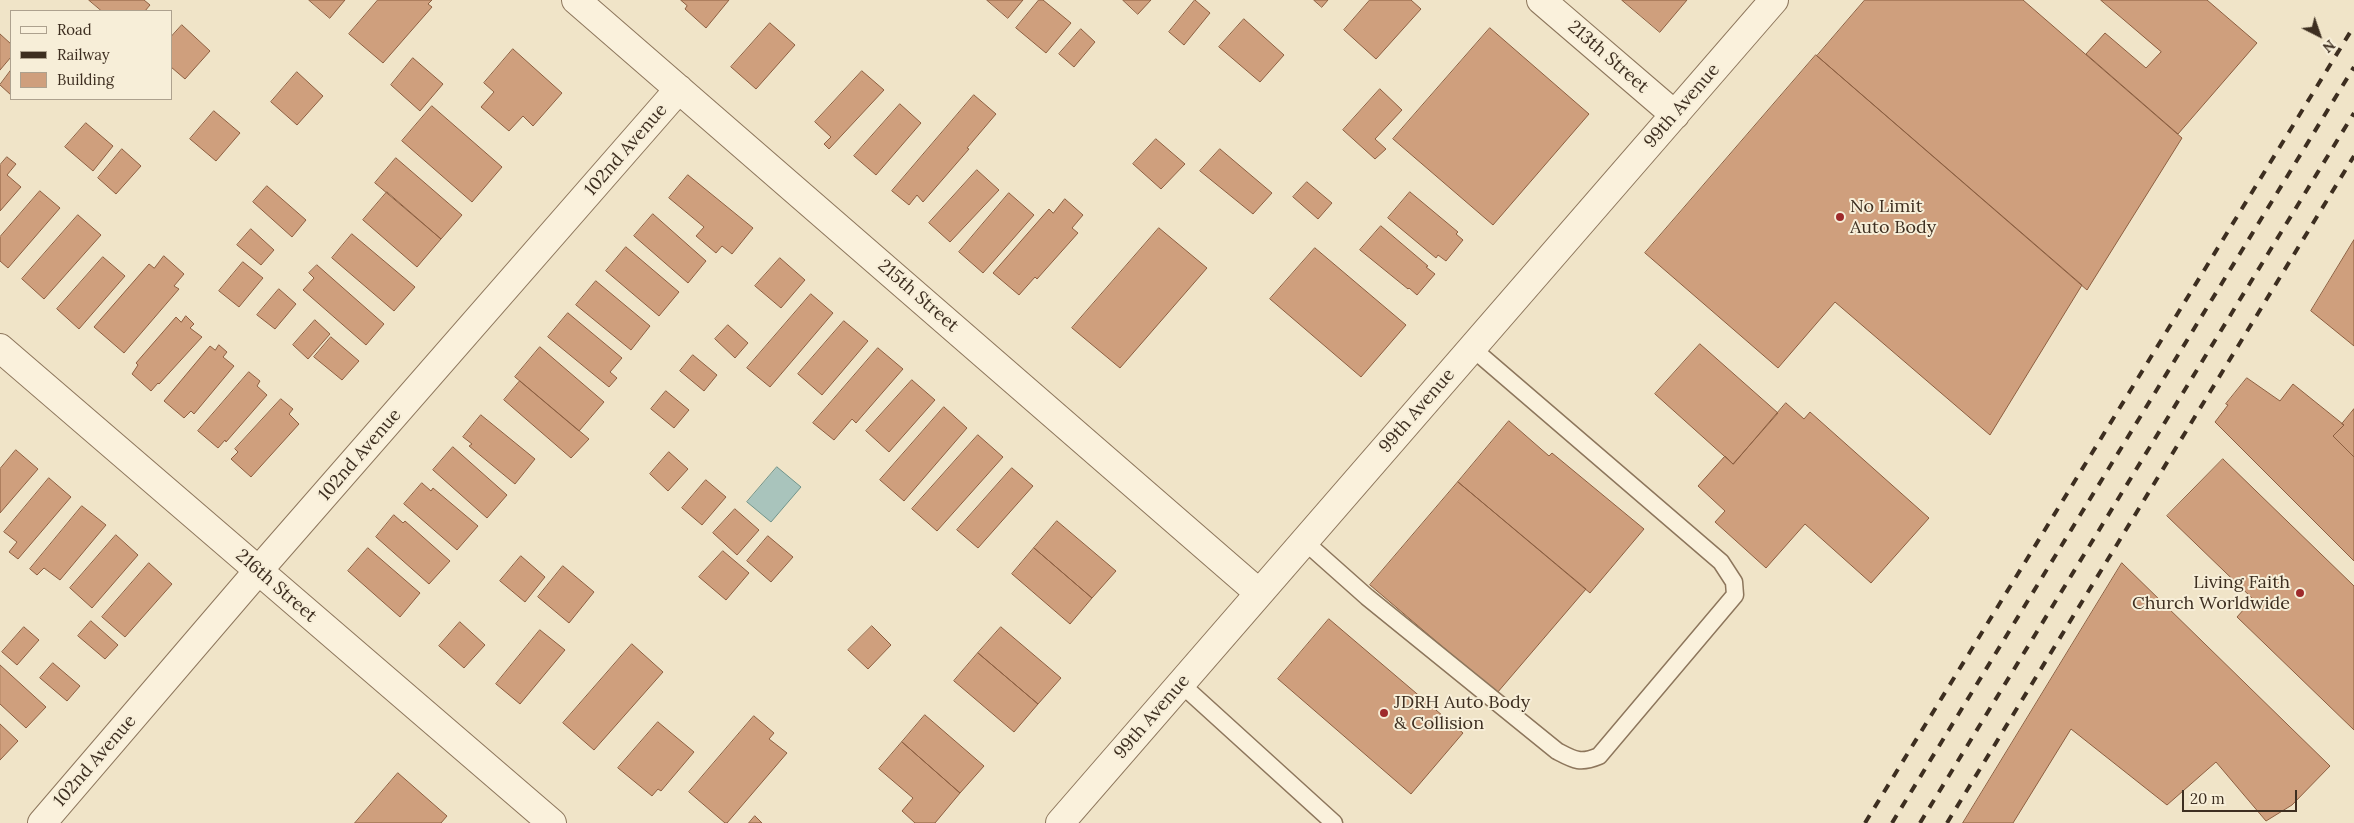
<!DOCTYPE html>
<html>
<head>
<meta charset="utf-8">
<style>
  body { margin:0 }
  #map { position:relative; width:2354px; height:823px; overflow:hidden; background:#f0e4c8; font-family:Lora,serif }
  canvas { display:block }
  .legend { position:absolute; left:10px; top:10px; width:162px; height:90px; box-sizing:border-box; background:#f7eed8; border:1px solid #ada18e; margin:0; padding:6px 9px; list-style:none; font-size:15px; color:#3d2e20 }
  .legend li { display:flex; align-items:center; gap:10px; height:25px }
  .legend b { width:25px; border:1px solid #ada18e }
  .north { position:absolute; left:2294px; top:10px; width:50px; height:50px; -webkit-text-stroke:4px #f7eed8; paint-order:stroke; rotate:139deg; font-size:14px; font-weight:700; line-height:20px; text-align:center; color:#3d2e20 }
  .north::after { content:''; display:block; margin:auto; width:18px; height:22px; background:#3d2e20; clip-path:polygon(50% 0,100% 100%,50% 72%,0 100%) }
  .scale { position:absolute; left:2182px; top:790px; width:115px; height:22px; box-sizing:border-box; border:2px solid #3d2e20; border-top:0; padding-left:6px; font-size:15px; line-height:18px; white-space:nowrap; color:#3d2e20; -webkit-text-stroke:4px #f7eed8; paint-order:stroke }
</style>
</head>
<body>
<div id="map">
<canvas width="2354" height="823"></canvas>
<ul class="legend">
<li><b style="height:6px;background:#faf1dc"></b>Road</li>
<li><b style="height:6px;background:#3d2e20"></b>Railway</li>
<li><b style="height:14px;background:#cf9f7d"></b>Building</li>
</ul>
<div class="north">N</div>
<div class="scale">20 m</div>
</div>
<script>
const c = document.querySelector('canvas').getContext('2d');
c.lineJoin = 'round';
function paint(path, color) {
  c.fillStyle = color;
  c.fill(path, 'evenodd');
}
function strokePath(path, color, width, dash) {
  c.strokeStyle = color;
  c.lineWidth = width;
  c.lineCap = dash ? 'butt' : 'round';
  c.setLineDash(dash || []);
  c.stroke(path);
}
function drawText(font, color, halo, rows, align = 'center') {
  c.font = font + ' Lora,serif';
  c.lineWidth = 4;
  c.setLineDash([]);
  c.textBaseline = 'middle';
  c.strokeStyle = halo;
  c.fillStyle = color;
  for (const [text, x, y, turn = 0] of rows) {
    c.save();
    c.translate(x, y);
    c.rotate((+turn || 0) * Math.PI / 180);
    c.textAlign = isNaN(turn) ? turn : align;
    if (halo) c.strokeText(text, 0, 0);
    c.fillText(text, 0, 0);
    c.restore();
  }
}
const water = new Path2D(`
  M777 467 801 487 771 522 747 502Z`);
paint(water, '#a9c4bc');
strokePath(water, '#6f938a', 1);
const building = new Path2D(`
  M89 0H144L150 5 145 11H102Z
  M309 0H345L330 18Z
  M378 0H432L428 4 432 7 383 63 349 34Z
  M681 0H729L706 28 685 9 687 6Z
  M987 0H1023L1008 18Z
  M1039 0H1043L1071 23 1046 53 1016 28Z
  M1123 0H1151L1138 14Z
  M1195 0 1210 13 1184 45 1169 32Z
  M1314 0H1328L1322 7Z
  M1370 0H1411L1421 9 1376 59 1344 30Z
  M1622 0H1687L1660 32Z
  M1865 0H2023L2182 138 2087 290 1817 56Z
  M2101 0H2207L2257 43 2178 134 2086 54 2105 33 2146 68 2161 52Z
  M1244 19 1284 55 1260 82 1219 47Z
  M770 23 795 45 756 89 731 67Z
  M182 25 210 51 185 79 171 67V37Z
  M1490 28 1589 114 1493 225 1393 139Z
  M1081 29 1095 42 1074 67 1059 54Z
  M0 34 11 44V57L0 70Z
  M513 49 562 93 533 126 523 116 509 131 481 107 494 92 484 83Z
  M1816 55 2082 285 1990 435 1835 302 1778 368 1645 253Z
  M413 58 443 84 420 111 391 85Z
  M11 70V95L0 85Z
  M862 71 884 90 829 149 824 144 831 137 815 122Z
  M297 72 323 96 297 125 271 102Z
  M1380 89 1402 110 1375 139 1386 149 1375 159 1343 130Z
  M974 95 996 114 967 148 969 149 923 202 917 195 909 205 892 191Z
  M900 104 921 123 876 175 854 156Z
  M432 106 502 167 472 202 402 141Z
  M214 111 240 133 216 161 190 139Z
  M86 123 113 146 93 171 65 147Z
  M1156 139 1185 164 1161 189 1133 164Z
  M122 149 141 166 116 194 98 178Z
  M1220 149 1272 193 1253 214 1200 171Z
  M7 157 16 164 7 175 21 187 0 211V165Z
  M396 158 462 215 441 239 375 183Z
  M977 170 999 190 950 242 929 223Z
  M688 175 753 228 732 254 722 246 716 253 696 236 704 227 669 198Z
  M1307 182 1332 203 1318 219 1293 197Z
  M267 186 306 220 292 237 253 202Z
  M40 191 60 208 8 268 0 261V237Z
  M387 192 441 239 417 267 363 220Z
  M1410 192 1458 232 1456 234 1463 240 1446 261 1438 255 1436 258 1388 218Z
  M1009 193 1034 215 983 273 959 252Z
  M1065 199 1083 215 1072 228 1078 233 1037 279 1035 277 1019 295 993 273 1049 209 1053 213Z
  M653 214 706 261 688 283 634 236Z
  M78 215 101 235 44 299 22 279Z
  M1381 226 1428 266 1426 267 1435 274 1417 295 1409 288 1408 289 1360 250Z
  M1159 228 1207 268 1120 368 1072 328Z
  M251 229 274 250 261 265 237 245Z
  M352 234 415 287 394 311 332 258Z
  M2354 240V346L2311 311Z
  M626 247 679 292 659 316 606 271Z
  M1315 248 1406 325 1361 377 1270 299Z
  M164 256 184 274 174 286 179 289 124 353 94 327 149 264 154 268Z
  M103 257 125 276 79 329 57 309Z
  M780 258 805 280 781 308 755 286Z
  M243 262 263 278 239 307 219 291Z
  M317 265 384 324 366 345 303 290 314 278 309 273Z
  M596 281 650 326 631 350 576 305Z
  M279 289 296 304 275 329 257 315Z
  M811 294 833 313 770 387 747 368Z
  M568 313 622 358 610 372 617 378 609 387 548 337Z
  M186 316 194 324 190 328 202 337 159 384 158 383 151 391 132 374 138 365 136 363 176 317 181 322Z
  M315 320 330 334 308 359 293 345Z
  M844 321 868 341 822 395 798 374Z
  M728 325 748 343 735 358 715 339Z
  M331 337 359 361 342 380 314 357Z
  M1700 344 1778 413 1733 464 1655 394Z
  M219 345 227 352 223 357 234 366 194 414 191 411 184 418 164 401 210 346 215 350Z
  M540 347 604 402 579 431 515 377Z
  M878 348 903 369 856 423 852 419 834 440 813 423Z
  M693 355 717 375 704 391 680 371Z
  M249 372 260 381 257 386 267 395 226 442 225 440 218 448 198 431Z
  M2247 378 2280 401 2293 384 2344 425 2333 436 2354 457V561L2215 422 2228 405 2226 404Z
  M912 380 935 400 889 452 866 431Z
  M520 381 589 439 571 458 504 400Z
  M666 391 689 410 674 428 651 409Z
  M281 399 293 409 289 414 299 424 251 477 231 459 238 452 235 449Z
  M1786 403 1804 419 1810 412 1929 518 1871 583 1805 524 1766 568 1715 522 1725 511 1698 486 1725 456 1733 464Z
  M944 407 967 428 904 501 880 480Z
  M2354 409V457L2333 436 2344 425 2342 424Z
  M481 415 535 459 515 484 469 446 472 444 463 437Z
  M1509 421 1549 456 1552 453 1644 529 1590 593 1458 482Z
  M978 435 1003 457 937 531 912 509Z
  M453 447 507 495 487 518 433 470Z
  M16 450 38 469 0 513V469Z
  M669 452 688 469 668 491 650 474Z
  M2223 459 2354 586V730L2237 617 2253 599 2167 516Z
  M1012 468 1033 486 978 548 957 530Z
  M49 478 71 497 18 559 9 552 17 542 4 532Z
  M706 480 726 497 702 525 682 508Z
  M1458 482 1586 589 1497 693 1370 585Z
  M422 483 431 491 433 488 478 526 457 550 404 504Z
  M82 506 106 525 60 580 44 568 37 575 30 569Z
  M735 509 759 530 737 555 713 533Z
  M394 515 403 523 405 521 450 561 429 584 376 537Z
  M1057 521 1116 571 1092 598 1034 548Z
  M116 535 138 555 92 608 70 588Z
  M768 536 793 557 771 582 747 561Z
  M368 548 420 593 400 617 348 571Z
  M1034 548 1092 598 1070 624 1012 574Z
  M723 551 749 573 726 600 699 577Z
  M521 556 545 577 525 602 500 581Z
  M149 563 172 584 125 637 102 617Z
  M2122 563 2330 766 2292 805 2266 821 2216 762 2167 805 2071 729 2013 823H1963Z
  M563 566 594 592 569 623 538 597Z
  M1329 619 1463 733 1411 794 1278 679Z
  M91 621 118 645 105 659 78 636Z
  M460 622 485 645 464 668 439 646Z
  M872 626 891 645 868 669 848 650Z
  M24 627 39 640 17 665 2 652Z
  M1001 627 1061 678 1038 704 978 653Z
  M540 630 565 650 520 704 496 684Z
  M632 644 663 672 594 750 563 723Z
  M978 653 1038 704 1014 732 954 681Z
  M53 663 80 686 67 701 40 678Z
  M0 665 46 707 26 728 0 704Z
  M925 715 984 766 960 793 902 742Z
  M754 716 774 733 769 739 787 753 727 823H725L689 792Z
  M658 722 694 752 661 791 658 789 652 796 618 768Z
  M0 724 18 741 0 760Z
  M902 742 960 793 935 823H915L902 811 913 798 879 769Z
  M398 773 447 816 441 823H355Z
  M755 816 762 823H749Z`);
paint(building, '#cf9f7d');
strokePath(building, '#8d5f41', 1);
const lane = new Path2D(`
  M1304 541 1367 597 1557 751C1574 760 1580 764 1599 756L1735 595 1734 582 1721 562 1472 348
  M1181 684 1334 823`);
const street = new Path2D(`
  M576 0 1259 593
  M1541 0 1675 115
  M0 348 552 823
  M42 823 258 571 679 89
  M1060 823 1774 0`);
strokePath(lane, '#8d765c', 19);
strokePath(street, '#8d765c', 30);
strokePath(lane, '#faf1dc', 16);
strokePath(street, '#faf1dc', 28);
strokePath(new Path2D(`
  M1865 823 2354 26
  M1892 823 2354 67
  M1920 823 2354 113
  M1947 823 2354 156`), '#3d2e20', 4, [9, 9]);
for (const [x, y, r, color] of [
  [1840,217,5,"#9e2a2b"],
  [2300,593,5,"#9e2a2b"],
  [1384,713,5,"#9e2a2b"]
]) {
  const dot = new Path2D();
  dot.arc(x, y, r, 0, 2 * Math.PI);
  c.fillStyle = color;
  c.fill(dot);
  strokePath(dot, '#f7eed8', 2);
}
drawText('18px', '#3d2e20', '#f7eed8', [
  ["213th Street",1608,57,41],
  ["99th Avenue",1682,106,-49],
  ["102nd Avenue",626,150,-49],
  ["215th Street",918,296,41],
  ["99th Avenue",1417,411,-49],
  ["102nd Avenue",360,455,-49],
  ["216th Street",276,586,41],
  ["99th Avenue",1152,717,-49],
  ["102nd Avenue",95,761,-49]
]);
drawText('18px', '#3d2e20', '#f7eed8', [
  ["No Limit",1850,207],
  ["Auto Body",1850,228],
  ["Living Faith",2290,583,"right"],
  ["Church Worldwide",2290,604,"right"],
  ["JDRH Auto Body",1394,703],
  ["& Collision",1394,724]
], 'left');
</script>
</body>
</html>
